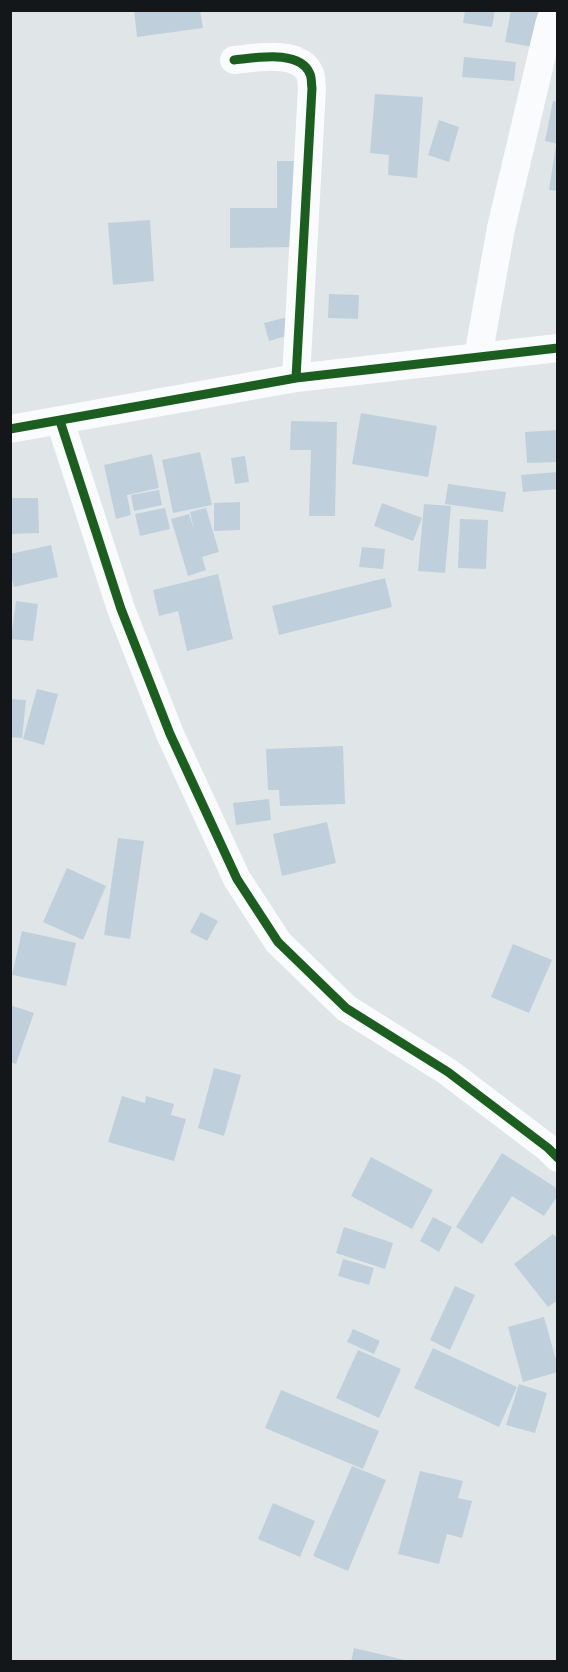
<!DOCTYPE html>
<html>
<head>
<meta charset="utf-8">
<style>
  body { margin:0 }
  #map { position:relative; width:568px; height:1672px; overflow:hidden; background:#e0e5e8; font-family:"Noto Sans",sans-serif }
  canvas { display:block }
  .frame { position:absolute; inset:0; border:12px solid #141719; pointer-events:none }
</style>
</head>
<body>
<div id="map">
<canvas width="568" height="1672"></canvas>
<div class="frame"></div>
</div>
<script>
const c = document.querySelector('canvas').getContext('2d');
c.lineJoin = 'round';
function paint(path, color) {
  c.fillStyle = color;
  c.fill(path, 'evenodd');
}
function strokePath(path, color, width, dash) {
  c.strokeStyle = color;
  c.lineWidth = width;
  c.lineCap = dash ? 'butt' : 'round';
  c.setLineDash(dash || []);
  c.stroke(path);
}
paint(new Path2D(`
  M134 10H200L203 28 137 37Z
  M465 10H495L492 27 463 23Z
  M511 10H540L533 47 505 42Z
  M464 57 516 62 514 81 462 77Z
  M375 94 423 97 417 178 388 175 389 155 370 153Z
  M553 101 558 102V144L545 141Z
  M439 120 459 127 449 162 428 155Z
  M556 145H558V191L549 190Z
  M277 161H299V247L230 248V208H277Z
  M150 220 154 281 113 285 108 223Z
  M329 294 359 295 358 319 328 318Z
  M288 317 293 334 269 341 264 323Z
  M361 413 437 426 428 477 352 464Z
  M291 421 337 422 335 516H309L311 450H290Z
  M558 430V462L527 463 525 432Z
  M200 452 212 505 173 513 162 460Z
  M152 454 159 488 127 495 131 515 116 519 104 465Z
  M245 456 249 482 235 484 231 458Z
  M558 472V489L523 492 521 475Z
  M448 484 506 492 503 512 445 504Z
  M159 490 162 505 134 511 131 495Z
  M10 498H38L39 533 10 534Z
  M240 502V530L214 531V503Z
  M382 503 422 518 413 541 374 526Z
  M424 504 451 506 445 573 418 571Z
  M165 508 170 529 140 536 135 514Z
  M206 508 219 552 202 557 206 570 188 576 171 519 189 514 194 529 190 512Z
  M460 519 488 520 486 569 458 568Z
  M51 545 58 577 14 587 10 571V554Z
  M362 547 385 549 383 569 359 567Z
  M218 574 233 639 187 651 178 611 159 616 153 590Z
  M385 578 392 607 279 635 272 606Z
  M16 601 38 604 33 641 11 639Z
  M37 689 58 694 44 745 23 739Z
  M10 699 26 700 22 738 10 737Z
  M343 746 345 804 280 806 279 790H268L266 749Z
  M269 799 271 820 236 825 233 803Z
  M327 822 336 863 282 876 273 834Z
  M118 838 144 841 130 939 104 935Z
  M67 868 106 886 83 940 43 922Z
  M201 912 218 921 207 941 190 932Z
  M22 931 76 943 66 986 12 975Z
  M513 944 552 960 529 1013 491 997Z
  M10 1005 34 1013 16 1064 10 1062Z
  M214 1068 241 1075 224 1136 198 1128Z
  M122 1096 145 1103 146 1096 174 1104 171 1115 186 1119 174 1161 108 1142Z
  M502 1153 558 1189V1195L544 1216 512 1196 482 1244 456 1227Z
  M371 1157 433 1190 412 1229 351 1196Z
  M433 1217 452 1227 439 1252 420 1241Z
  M344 1227 393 1243 385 1269 336 1253Z
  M553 1234 558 1239V1300L548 1307 514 1264Z
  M343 1259 374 1268 369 1285 338 1276Z
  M455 1286 475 1295 450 1350 430 1340Z
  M544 1317 558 1367V1372L523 1382 508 1327Z
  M353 1329 380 1341 374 1354 347 1342Z
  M433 1348 517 1387 499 1427 414 1388Z
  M358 1350 401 1369 379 1418 336 1398Z
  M519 1384 547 1393 535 1433 506 1425Z
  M281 1390 379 1431 363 1469 265 1428Z
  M352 1466 386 1480 348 1571 313 1556Z
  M420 1471 463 1481 458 1498 472 1501 462 1538 447 1534 439 1564 398 1554Z
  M273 1503 315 1521 300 1557 258 1539Z
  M354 1648 409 1661V1662H351Z`), '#bfd0dc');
strokePath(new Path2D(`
  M234 60C255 58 300 49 310 74 312 78 311 84 312 88L296 378
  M478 357 501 228 549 25 554 10
  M60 421 121 609 170 734 237 879 278 942 346 1008 448 1072 548 1148 558 1158
  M10 429 296 378 558 348`), '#fafbfc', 28);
strokePath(new Path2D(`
  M234 60C255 58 300 49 310 74 312 78 311 84 312 88L296 378
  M60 421 121 609 170 734 237 879 278 942 346 1008 448 1072 548 1148 558 1158
  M10 429 296 378 558 348`), '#1b5e20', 9);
</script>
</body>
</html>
